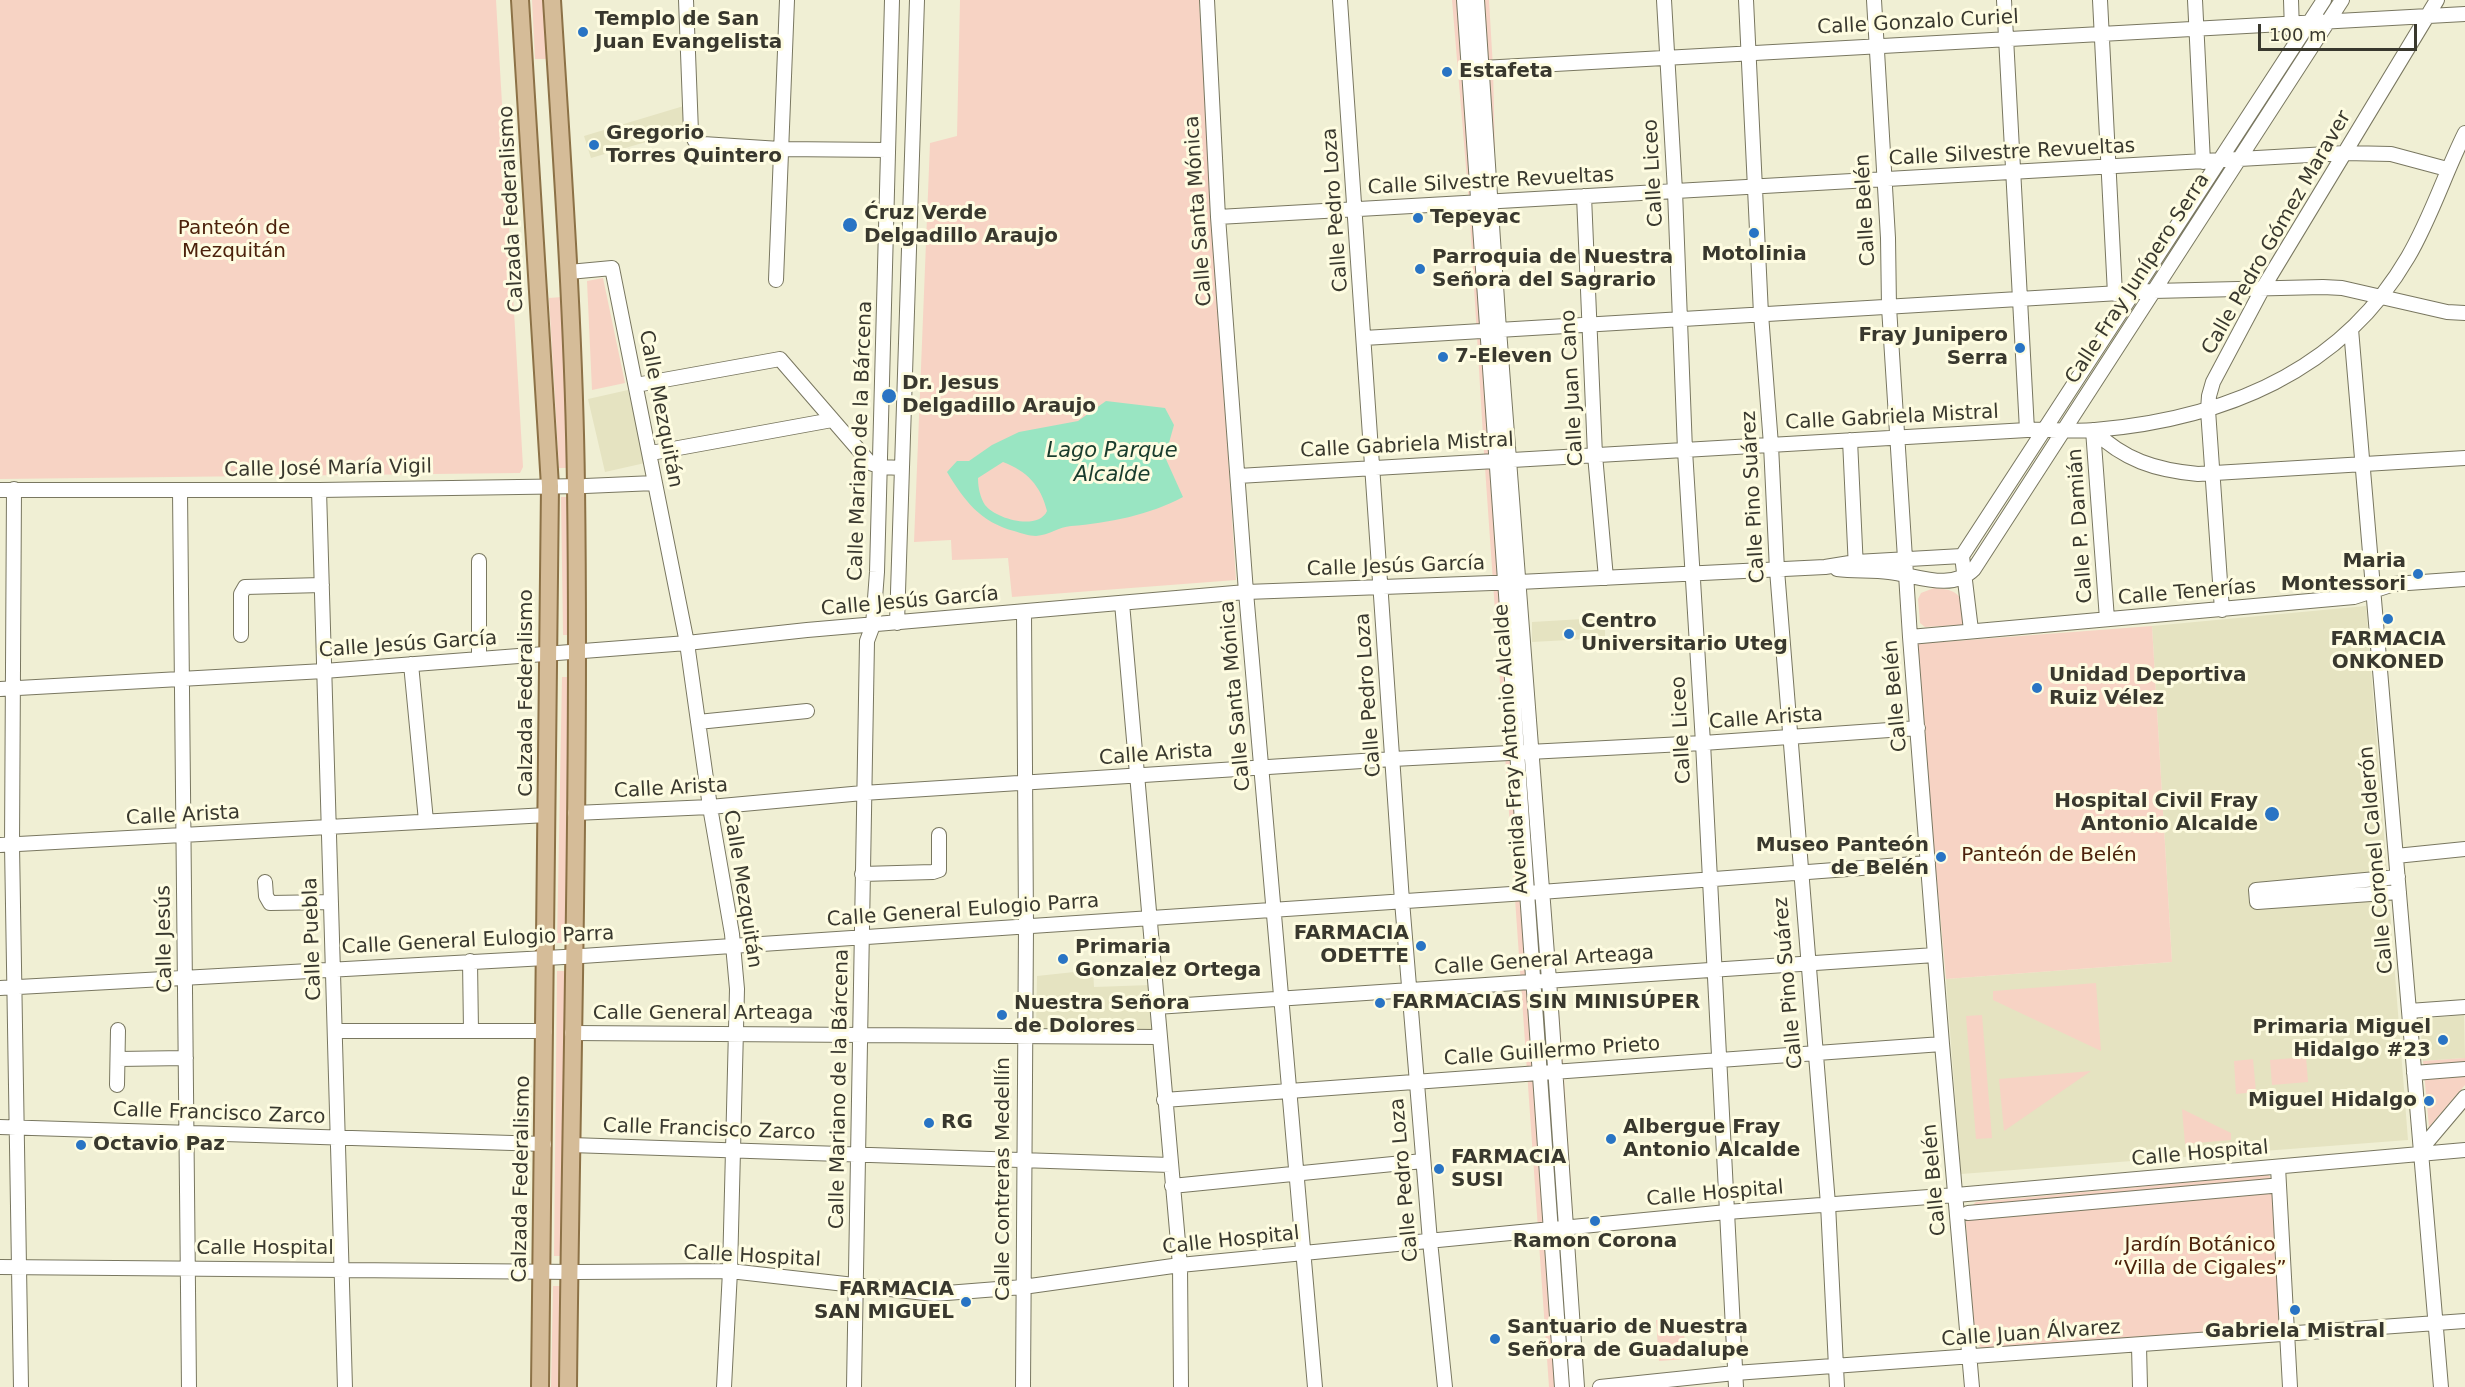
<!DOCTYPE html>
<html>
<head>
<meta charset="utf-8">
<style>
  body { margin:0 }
  #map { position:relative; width:2465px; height:1387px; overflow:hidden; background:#f0efd4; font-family:"DejaVu Sans",sans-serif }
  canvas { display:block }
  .scale { position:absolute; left:2258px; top:24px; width:159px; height:27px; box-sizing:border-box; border:3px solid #39382e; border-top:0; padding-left:8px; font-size:18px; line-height:21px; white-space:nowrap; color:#39382e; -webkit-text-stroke:4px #fefce1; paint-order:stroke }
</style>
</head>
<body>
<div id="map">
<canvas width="2465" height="1387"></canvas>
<div class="scale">100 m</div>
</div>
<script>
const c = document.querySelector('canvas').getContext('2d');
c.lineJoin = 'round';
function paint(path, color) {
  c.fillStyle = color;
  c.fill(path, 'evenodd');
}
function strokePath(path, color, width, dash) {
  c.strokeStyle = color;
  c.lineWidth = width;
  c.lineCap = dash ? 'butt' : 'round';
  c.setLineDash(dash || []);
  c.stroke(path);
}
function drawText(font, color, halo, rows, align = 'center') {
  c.font = font + ' "DejaVu Sans",sans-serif';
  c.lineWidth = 6;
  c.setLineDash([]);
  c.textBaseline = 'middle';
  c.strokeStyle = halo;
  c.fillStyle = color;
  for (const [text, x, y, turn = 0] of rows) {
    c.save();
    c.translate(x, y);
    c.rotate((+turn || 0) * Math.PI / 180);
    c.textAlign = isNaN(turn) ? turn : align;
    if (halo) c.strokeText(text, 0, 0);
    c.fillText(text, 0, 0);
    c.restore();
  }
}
paint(new Path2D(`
  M687 105V130L591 158 584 136Z
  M628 390 645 463 605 472 588 399Z
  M2366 606 2408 1140 1961 1174 1946 979 2172 962 2152 626Z
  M1600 618V628L1605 629V638L1532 642V622Z
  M1093 970 1094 987 1151 985 1155 1032 1036 1031 1037 976Z
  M2464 1015 2465 1058 2423 1061 2420 1019Z`), '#e5e3c1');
paint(new Path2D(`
  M0 0H496L523 467 520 473 0 479Z
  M532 0H543L547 59H535Z
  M960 0H1199L1236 580 1012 597 1008 558 952 560 951 540 914 542 930 143 957 136Z
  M1452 0H1489L1493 68 1496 201 1563 1062 1584 1387H1549L1484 453 1469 203Z
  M603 278 625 383 592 390 587 281Z
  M562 297 573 468H559L549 298Z
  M561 497H573L575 635H563Z
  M1934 588C1963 590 1963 598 1964 625L1925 627 1920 623 1918 599 1921 593Z
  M2152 626 2172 962 1946 979 1915 644Z
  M562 677H567L568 726 573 748 571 943H557Z
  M557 971H570L566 1256H554Z
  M2096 983 2101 1051 1993 1000V991Z
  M1982 1015 1992 1138 1976 1139 1966 1016Z
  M2306 1057 2308 1082 2272 1085 2270 1060Z
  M2465 1058V1085L2429 1127 2423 1061Z
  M2253 1059 2256 1092 2236 1094 2234 1061Z
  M2091 1071 2004 1131 1999 1079Z
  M2182 1109 2231 1133V1140L2185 1144Z
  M2268 1175 2277 1183 2282 1324 2272 1329 1984 1350 1975 1343 1965 1212 1976 1202Z
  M553 1286H566L564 1387H551Z
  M1683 1319 1686 1359 1659 1361 1656 1320Z`), '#f7d3c4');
paint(new Path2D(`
  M1106 401 1165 408 1174 425 1165 457 1183 497C1150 515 1108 523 1071 526 1059 527 1049 535 1036 536 1029 536 1021 533 1014 531 980 522 964 500 947 472L957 461H969L992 445 1019 432 1078 421ZM1003 462C1027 471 1041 486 1047 511 1038 531 996 519 985 505 980 497 978 487 978 478Z`), '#99e5c2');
const minor = new Path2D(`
  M686 0 691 132 695 141 703 144 780 149 888 150
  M1207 0 1218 217 1246 592 1315 1387
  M1340 0 1402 901 1430 1241 1445 1387
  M1464 0 1562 1387
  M1477 0 1499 330 1549 980 1577 1387
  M1664 0 1675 191 1685 450 1703 743 1736 1387
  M1746 0 1761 314 1771 445 1777 570 1828 1204 1837 1387
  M1874 0 1888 238 1889 307 1910 637 1942 1044 1972 1387
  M2004 0 2027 430
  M2100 0 2115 294
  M2195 0 2203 162
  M2291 0 2292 31
  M1482 68 2465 14
  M1584 196 1595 455 1606 578
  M1218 217 2345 153 2391 154 2447 169
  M569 272 612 268 687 643 710 807 732 934 737 989 730 1271 724 1387
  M776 280 787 0
  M2351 329 2441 1387
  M1364 338 2153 291 2323 287 2342 288 2447 312 2465 313
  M636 385 780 359 870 463 881 467 902 468
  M2093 430C2124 460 2155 470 2198 474L2465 458
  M2093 430 2107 619
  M1850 440 1856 569
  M651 453 832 420
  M1238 476 2027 430C2049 429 2072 432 2095 430 2223 419 2341 372 2408 257 2431 218 2445 173 2465 133
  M14 489 12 845 21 1387
  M0 490H319L585 486 655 483
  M319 490 345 1387
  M180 491 189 1387
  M479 561V659
  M1837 569C1854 571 1872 570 1889 572 1916 575 1951 592 1974 569L2342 0
  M1122 603 1180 1265 1181 1387
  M2222 610 2208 410 2209 396 2213 382 2263 288 2437 0
  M897 623 917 0
  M1971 630 1962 556 2324 0
  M241 635V594L245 587 322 585
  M1910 637 2354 597 2394 584 2465 579
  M411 664 426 821
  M0 689 324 671 687 643 807 630 1246 592 1519 582 1825 567 1856 562 1962 556
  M698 722 807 711
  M575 813 710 807 863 793 1393 759 1703 743 1918 728
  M0 845 547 815
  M2396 856 2465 849
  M862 874 933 872 939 870V835
  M2398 877 2256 890 2257 902 2399 892
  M265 882 266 896 270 903 331 902
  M470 961 471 1031
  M0 988 582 956 1541 892 1928 863
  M1156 1007 1935 955
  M2409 1011 2465 1007
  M335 1031H545
  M572 1033 1158 1037
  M118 1059 186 1058
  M2414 1073 2465 1069
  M117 1085 118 1030
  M1164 1100 1942 1044
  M0 1127 544 1144
  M571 1145 1170 1165
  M2421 1149 2465 1097
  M2278 1167 2290 1387
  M1172 1186 1423 1161
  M1968 1213 2271 1186
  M0 1267 576 1272 730 1271 934 1294 1023 1287 1180 1265 1727 1212 1956 1195 2465 1150
  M2139 1346 2140 1387
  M854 1387 867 641 873 625 877 572 892 0
  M1023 1387 1026 926 1024 612
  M1600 1387 1735 1373 2465 1321`);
const major = new Path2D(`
  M520 0 550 486 540 1387
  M552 0C562 162 574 325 576 487 580 787 571 1087 568 1387`);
strokePath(minor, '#797760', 16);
strokePath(major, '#8c7146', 20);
strokePath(minor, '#fff', 14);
strokePath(major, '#d5bc98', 16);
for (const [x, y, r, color] of [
  [583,32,6,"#2974c4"],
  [1447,72,6,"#2974c4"],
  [594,145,6,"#2974c4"],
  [1418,218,6,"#2974c4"],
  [850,225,8,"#2974c4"],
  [1754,233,6,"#2974c4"],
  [1420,269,6,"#2974c4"],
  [2020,348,6,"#2974c4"],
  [1443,357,6,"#2974c4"],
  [889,396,8,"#2974c4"],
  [2418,574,6,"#2974c4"],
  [2388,619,6,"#2974c4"],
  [1569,634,6,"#2974c4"],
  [2037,688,6,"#2974c4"],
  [2272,814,8,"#2974c4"],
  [1941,857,6,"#2974c4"],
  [1421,946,6,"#2974c4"],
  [1063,959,6,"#2974c4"],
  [1380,1003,6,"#2974c4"],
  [1002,1015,6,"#2974c4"],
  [2443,1040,6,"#2974c4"],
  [2429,1101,6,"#2974c4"],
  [929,1123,6,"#2974c4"],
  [1611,1139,6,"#2974c4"],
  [81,1145,6,"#2974c4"],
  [1439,1169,6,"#2974c4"],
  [1595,1221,6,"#2974c4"],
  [966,1302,6,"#2974c4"],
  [2295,1310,6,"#2974c4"],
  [1495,1339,6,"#2974c4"]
]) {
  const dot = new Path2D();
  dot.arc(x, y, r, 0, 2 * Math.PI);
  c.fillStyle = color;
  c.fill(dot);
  strokePath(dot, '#fefce1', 2);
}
drawText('bold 20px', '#39382e', '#fefce1', [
  ["Templo de San",595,20],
  ["Juan Evangelista",595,43],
  ["Estafeta",1459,72],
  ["Gregorio",606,134],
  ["Torres Quintero",606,157],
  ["Ćruz Verde",864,214],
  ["Delgadillo Araujo",864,237],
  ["Tepeyac",1430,218],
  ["Motolinia",1754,255,"center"],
  ["Parroquia de Nuestra",1432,258],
  ["Señora del Sagrario",1432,281],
  ["Fray Junipero",2008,336,"right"],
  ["Serra",2008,359,"right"],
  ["7-Eleven",1455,357],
  ["Dr. Jesus",902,384],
  ["Delgadillo Araujo",902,407],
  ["Maria",2406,562,"right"],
  ["Montessori",2406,585,"right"],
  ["Centro",1581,622],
  ["Universitario Uteg",1581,645],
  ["FARMACIA",2388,640,"center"],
  ["ONKONED",2388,663,"center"],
  ["Unidad Deportiva",2049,676],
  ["Ruiz Vélez",2049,699],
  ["Hospital Civil Fray",2258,802,"right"],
  ["Antonio Alcalde",2258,825,"right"],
  ["Museo Panteón",1929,846,"right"],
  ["de Belén",1929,869,"right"],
  ["FARMACIA",1409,934,"right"],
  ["ODETTE",1409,957,"right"],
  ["Primaria",1075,948],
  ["Gonzalez Ortega",1075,971],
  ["FARMACIAS SIN MINISÚPER",1392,1003],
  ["Nuestra Señora",1014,1004],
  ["de Dolores",1014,1027],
  ["Primaria Miguel",2431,1028,"right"],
  ["Hidalgo #23",2431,1051,"right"],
  ["Miguel Hidalgo",2417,1101,"right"],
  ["RG",941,1123],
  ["Albergue Fray",1623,1128],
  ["Antonio Alcalde",1623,1151],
  ["Octavio Paz",93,1145],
  ["FARMACIA",1451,1158],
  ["SUSI",1451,1181],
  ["Ramon Corona",1595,1242,"center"],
  ["FARMACIA",954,1290,"right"],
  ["SAN MIGUEL",954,1313,"right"],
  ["Santuario de Nuestra",1507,1328],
  ["Señora de Guadalupe",1507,1351],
  ["Gabriela Mistral",2295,1332,"center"]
], 'left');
drawText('20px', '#39382e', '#fefce1', [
  ["Calle Gonzalo Curiel",1918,23,-3],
  ["Calle Silvestre Revueltas",2012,153,-3],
  ["Calle Liceo",1654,173,-93],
  ["Calle Silvestre Revueltas",1491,182,-3],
  ["Calzada Federalismo",512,209,-93],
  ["Calle Pedro Loza",1336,210,-94],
  ["Calle Belén",1866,210,-93],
  ["Calle Santa Mónica",1199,211,-94],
  ["Calle Pedro Gómez Maraver",2277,233,-60],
  ["Calle Fray Junípero Serra",2138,279,-57],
  ["Calle Juan Cano",1573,388,-93],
  ["Calle Mezquitán",660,409,79],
  ["Calle Gabriela Mistral",1892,418,-3],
  ["Calle Mariano de la Bárcena",861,441,-88],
  ["Calle Gabriela Mistral",1407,446,-3],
  ["Calle José María Vigil",328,469,-1],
  ["Calle Pino Suárez",1754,497,-93],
  ["Calle P. Damián",2081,526,-94],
  ["Calle Jesús García",1396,567,-2],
  ["Calle Tenerías",2187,593,-5],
  ["Calle Jesús García",910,602,-5],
  ["Calle Jesús García",408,645,-4],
  ["Calzada Federalismo",527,693,-90],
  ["Calle Pedro Loza",1369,695,-94],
  ["Calle Santa Mónica",1236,696,-95],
  ["Calle Belén",1896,696,-95],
  ["Calle Arista",1766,719,-4],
  ["Calle Liceo",1682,730,-93],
  ["Avenida Fray Antonio Alcalde",1512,749,-94],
  ["Calle Arista",1156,755,-4],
  ["Calle Arista",671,789,-3],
  ["Calle Arista",183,816,-3],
  ["Calle Coronel Calderón",2377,860,-95],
  ["Calle Mezquitán",742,889,81],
  ["Calle General Eulogio Parra",963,911,-4],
  ["Calle Jesús",165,939,-91],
  ["Calle Puebla",313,939,-92],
  ["Calle General Eulogio Parra",478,941,-3],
  ["Calle General Arteaga",1544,961,-4],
  ["Calle Pino Suárez",1789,983,-95],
  ["Calle General Arteaga",703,1014],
  ["Calle Guillermo Prieto",1552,1052,-4],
  ["Calle Mariano de la Bárcena",840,1089,-89],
  ["Calle Francisco Zarco",219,1114,2],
  ["Calle Francisco Zarco",709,1130,2],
  ["Calle Hospital",2200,1154,-5],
  ["Calzada Federalismo",522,1179,-89],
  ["Calle Contreras Medellín",1004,1179,-90],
  ["Calle Pedro Loza",1405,1180,-95],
  ["Calle Belén",1935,1180,-95],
  ["Calle Hospital",1715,1194,-5],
  ["Calle Hospital",1231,1241,-6],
  ["Calle Hospital",265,1249],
  ["Calle Hospital",752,1257,3],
  ["Calle Juan Álvarez",2031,1334,-4]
]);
drawText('20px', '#4c210b', '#fefce1', [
  ["Panteón de",234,229],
  ["Mezquitán",234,252],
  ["Panteón de Belén",2049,856],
  ["Jardín Botánico",2200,1246],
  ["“Villa de Cigales”",2200,1269]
]);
drawText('italic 21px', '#193c2d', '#fefce1', [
  ["Lago Parque",1112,452],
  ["Alcalde",1112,476]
]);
</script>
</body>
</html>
